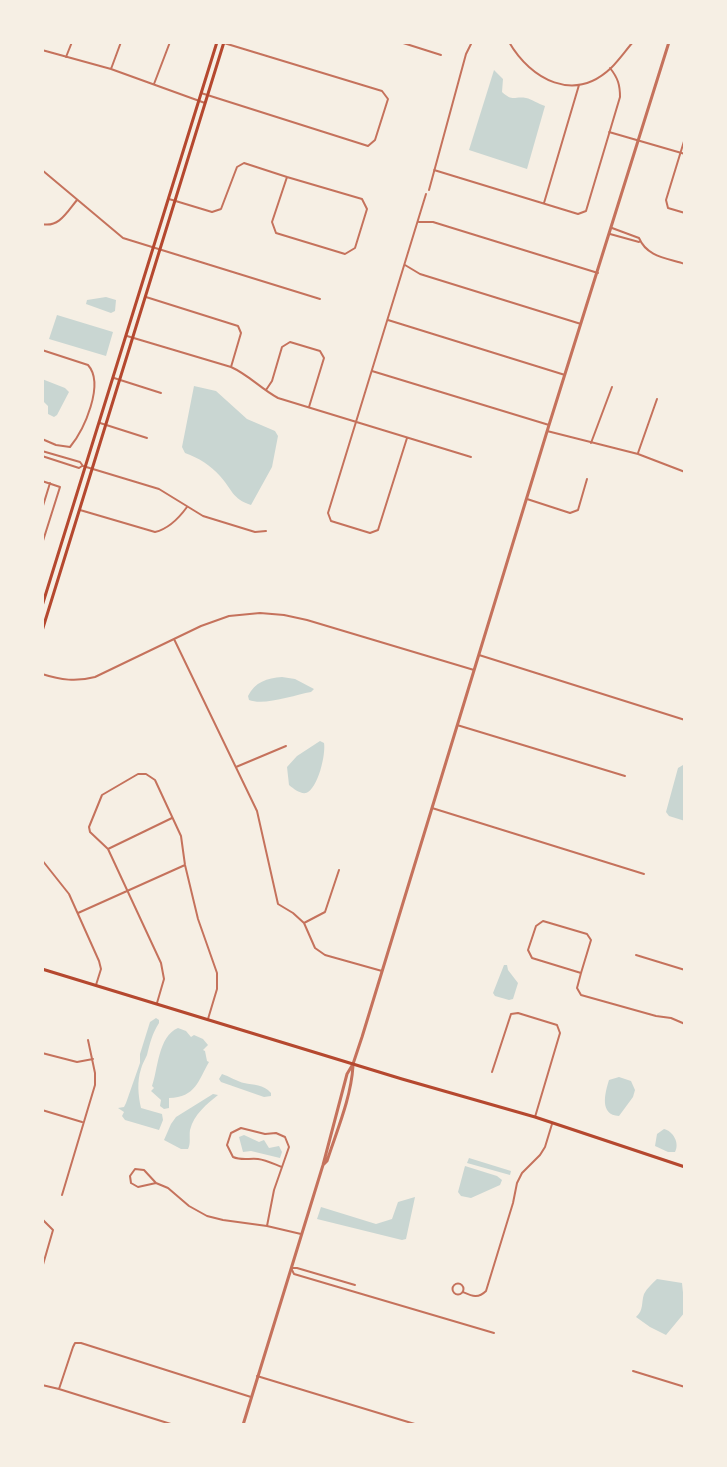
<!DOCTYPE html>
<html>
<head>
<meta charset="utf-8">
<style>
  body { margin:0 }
  #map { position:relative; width:727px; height:1467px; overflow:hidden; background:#f6efe4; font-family:Ubuntu,sans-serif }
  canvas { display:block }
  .frame { position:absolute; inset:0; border:44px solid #f6efe4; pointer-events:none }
</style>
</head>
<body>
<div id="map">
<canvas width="727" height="1467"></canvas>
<div class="frame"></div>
</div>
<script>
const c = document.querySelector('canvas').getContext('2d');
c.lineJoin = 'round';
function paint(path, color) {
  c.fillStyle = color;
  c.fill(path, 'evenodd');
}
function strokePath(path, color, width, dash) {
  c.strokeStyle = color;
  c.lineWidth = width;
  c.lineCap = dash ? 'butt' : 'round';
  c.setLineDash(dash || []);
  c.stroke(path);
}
paint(new Path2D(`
  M494 70 503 79 502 92C513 102 514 96 526 98 532 99 538 104 545 106L527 169 469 150Z
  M106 297 116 300 115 311 111 313 86 304 87 300Z
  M57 315 113 332 106 356 49 339Z
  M42 379 65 388 69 392 57 415 54 417 48 414V406L42 400Z
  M194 386 216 391 247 419 275 431 278 436 272 467 251 505C232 499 232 489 220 476 210 465 199 458 185 453L182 447Z
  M282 677 295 679 314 689 311 692C294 695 264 706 249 700L248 696C255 682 267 678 282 677Z
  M320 741 324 743C326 754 318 789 306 793 300 794 294 789 289 785L287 767 297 756Z
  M683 765H685V821L669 816 666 812 678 768Z
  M504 965H507L508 970 518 983 513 999 509 1000 495 996 493 993Z
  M156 1018 159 1020V1023C152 1034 150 1043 147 1055 145 1060 142 1064 141 1069 137 1081 138 1095 141 1108L162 1114 163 1120 159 1130 125 1120 122 1116 124 1112 118 1108 124 1107 126 1103 140 1063V1054L150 1022Z
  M178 1028 186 1031 191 1037 194 1035 203 1039 208 1045 203 1050 205 1051 207 1061 209 1062C198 1081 196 1097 169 1098V1108L164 1109 160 1106 161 1100 151 1091 154 1088 152 1086C158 1070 158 1036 178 1028Z
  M222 1074C228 1076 239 1082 244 1083 254 1085 263 1084 271 1093V1096L264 1097 221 1082 219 1079Z
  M619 1077 631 1081 635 1090 633 1097 619 1116C599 1115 605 1093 609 1080Z
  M213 1094 218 1095C207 1104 194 1114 190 1130 189 1137 191 1143 188 1149H181L164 1140 171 1124 176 1117Z
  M664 1129C673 1131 680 1143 675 1152H668L655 1146 657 1134Z
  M244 1135 259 1142 264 1140 269 1148 279 1146 282 1152 280 1158 251 1151 243 1152 239 1137Z
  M469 1158 511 1171 510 1175 467 1163Z
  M465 1166 497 1176 502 1180 500 1185 471 1198 461 1196 458 1192Z
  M415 1197 406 1239 402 1240 317 1219 321 1207 376 1224 392 1219 398 1202Z
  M657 1279 682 1283 685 1312 666 1335 650 1327 636 1317C644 1310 641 1303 644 1294 647 1288 652 1284 657 1279Z`), '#c9d6d2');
strokePath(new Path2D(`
  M400 42 441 55
  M509 42C531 80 574 103 611 68 619 60 626 50 633 42
  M42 50 111 69 205 103
  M66 57 72 42
  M111 69 121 42
  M154 84 170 42
  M201 93 368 146 375 140 388 99 382 91 224 43
  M609 132 685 154
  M685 138 666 200 668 208 685 213
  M42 170 123 238 320 299
  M434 170 578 214 586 211 620 97C620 85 618 78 610 68
  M287 177 362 199 367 209 355 248 345 254 276 233 272 222Z
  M429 190 466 54 472 42
  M169 199 212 212 221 209 237 167 244 163 287 177
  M544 203 579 85
  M419 222H433L598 273
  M42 224C59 228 67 212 77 200
  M612 228 639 238C647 257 667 258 685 264
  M610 234 639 242
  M405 265 420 274 581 324
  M146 297 238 326 241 333 231 367
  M388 320 565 375
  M127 336 231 367C249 375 261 389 278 398L471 457
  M42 350 88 365C105 384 84 430 70 447L56 445 42 439
  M372 371 549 425
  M114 378 161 393
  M266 390 272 381 282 347 290 342 320 351 324 358 309 407
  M100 423 147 438
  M547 431 638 454 685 472
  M407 438 378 530 370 533 331 521 328 513 426 194
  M591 443 612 387
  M42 451 80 462 83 466 159 489 203 516 255 532 266 531
  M638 453 657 399
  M42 456 79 468 82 466
  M42 481 60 487 42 544
  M527 499 570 513 578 510 587 479
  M42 509 50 483
  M80 510 155 532C168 529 179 518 187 507
  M174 639 257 811 278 904 293 913 304 923 315 948 325 955 382 971
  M479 655 685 720
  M42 674C61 680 76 682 95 677L201 626 229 616 260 613 284 615 307 620 474 670
  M457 725 625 776
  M236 767 286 746
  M432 808 644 874
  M108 849 172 818
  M42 860 69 894 99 961 101 969 96 985
  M78 913 185 865
  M543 921 587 934 591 940 581 973 532 958 528 950 536 926Z
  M304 923 325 912 339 870
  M636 955 685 970
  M581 973 577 988 581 995 656 1016 671 1018 685 1024
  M157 1003 164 979 161 963 108 849 90 832 89 827 102 795 138 774H146L155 780 181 836 185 865 198 919 217 973V989L208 1019
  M42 1053 77 1062 93 1059
  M492 1072 511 1014 518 1013 557 1025 560 1033 535 1117
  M42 1110 82 1122
  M156 1183 138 1187 131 1183 130 1176 135 1169 144 1170 156 1183 168 1188 189 1206 207 1216 223 1220 267 1226 301 1234
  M62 1195 95 1085V1073L88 1040
  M42 1219 53 1230 42 1268
  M267 1226 274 1190 289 1147 285 1137 276 1133 265 1134 241 1128 231 1133 227 1145 233 1157C242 1161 249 1158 258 1159 266 1160 274 1164 282 1167
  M291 1268 294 1274 494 1333
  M291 1268H297L355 1285
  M452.5 1289a5.5 5.5 0 1 1 11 0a5.5 5.5 0 1 1-11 0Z
  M463 1292C472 1296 478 1299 486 1291L513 1203 517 1183 522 1173 540 1155 545 1147 552 1124
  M633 1371 685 1387
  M257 1376 418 1425
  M42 1385 59 1389 174 1425
  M59 1389 73 1347 75 1343H81L251 1397`), '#c5725c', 2);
strokePath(new Path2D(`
  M323 1165 327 1161C337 1130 351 1098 353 1066
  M243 1425 323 1165 347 1074 353 1064 362 1037 549 425 669 42`), '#c5725c', 3);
strokePath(new Path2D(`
  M42 606 217 42
  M42 631 224 42
  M42 969 402 1079 535 1117 685 1167`), '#b5482f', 3);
</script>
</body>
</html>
